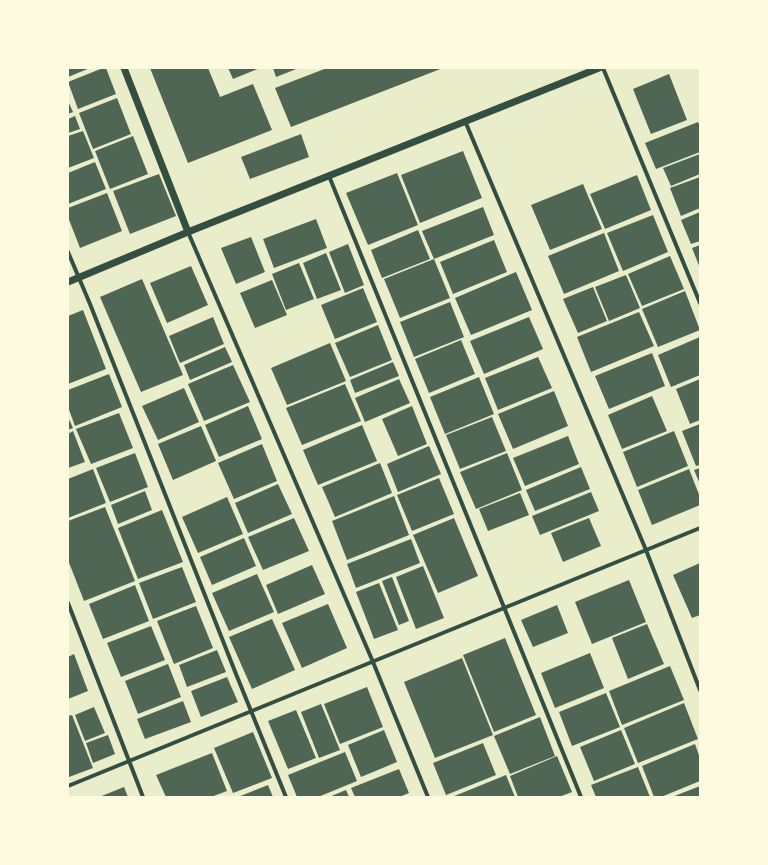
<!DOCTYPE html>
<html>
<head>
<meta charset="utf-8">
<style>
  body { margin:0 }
  #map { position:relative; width:768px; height:865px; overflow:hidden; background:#e9edc9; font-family:"Nunito Sans",sans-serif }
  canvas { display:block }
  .frame { position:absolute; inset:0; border:69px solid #fefae0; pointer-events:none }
</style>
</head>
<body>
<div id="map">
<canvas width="768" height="865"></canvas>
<div class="frame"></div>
</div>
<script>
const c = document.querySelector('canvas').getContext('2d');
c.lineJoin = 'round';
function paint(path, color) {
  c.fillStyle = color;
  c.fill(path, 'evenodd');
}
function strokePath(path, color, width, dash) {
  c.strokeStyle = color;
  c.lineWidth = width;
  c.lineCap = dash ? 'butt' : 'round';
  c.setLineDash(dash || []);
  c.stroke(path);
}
paint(new Path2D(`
  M68 68H90L68 77Z
  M103 68H106L116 94 78 109 68 82Z
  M150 68H208L220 97 253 84 272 130 188 163Z
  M228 68H260L233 79Z
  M273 68H299L276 77Z
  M327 68H443L291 127 275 88Z
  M669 74 687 120 651 134 633 89Z
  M117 98 131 134 93 149 79 113Z
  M68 101 73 112 68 114Z
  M75 116 80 129 68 133V119Z
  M698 122 700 126V152L656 169 645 143Z
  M83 131 94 158 68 168V136Z
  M301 134 309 157 250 179 241 157Z
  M133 136 148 174 110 189 95 151Z
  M463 151 482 198 420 223 401 175Z
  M700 154V174L671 186 663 168Z
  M95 162 106 189 68 204V173Z
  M397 173 418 225 368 245 346 193Z
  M159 174 176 216 130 234 113 191Z
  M637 175 651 210 605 229 590 194Z
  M700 177V208L681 216 670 188Z
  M583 184 602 229 550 250 531 205Z
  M107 193 122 231 80 248 68 217V208Z
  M483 207 494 235 434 259 422 231Z
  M700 212V241L691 244 681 220Z
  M653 215 668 252 623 271 607 233Z
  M316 219 327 248 274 268 263 239Z
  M418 230 430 259 382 278 371 250Z
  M604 233 619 271 564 294 548 256Z
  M251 237 265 272 236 284 221 248Z
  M494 240 507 272 453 294 440 262Z
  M348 244 364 285 345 293 329 252Z
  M700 245V268L692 248Z
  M326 253 341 290 317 299 303 263Z
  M670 256 684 289 642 306 628 274Z
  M434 259 450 298 400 318 384 279Z
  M299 263 314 299 286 310 272 274Z
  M191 266 208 305 167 323 150 283Z
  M516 272 532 310 471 335 455 298Z
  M626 275 640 308 609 321 595 287Z
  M142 279 183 375 141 392 100 297Z
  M272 280 287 315 255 328 240 293Z
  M593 287 607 321 578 333 563 299Z
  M363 288 377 322 335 339 321 305Z
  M685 291 700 330 658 347 642 309Z
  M450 302 464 337 414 357 400 322Z
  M83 310 106 369 68 384V316Z
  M639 312 654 346 591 372 577 337Z
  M213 317 224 344 180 363 169 336Z
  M529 317 543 349 484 374 470 341Z
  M378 325 392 360 350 377 335 343Z
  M700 337V375L671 387 658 355Z
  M461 340 475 374 429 393 415 359Z
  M330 343 346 381 287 405 271 368Z
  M225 347 232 362 190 380 184 365Z
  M652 353 665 386 609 409 595 376Z
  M538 357 552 388 498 410 485 378Z
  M393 362 399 376 355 393 350 380Z
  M233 365 250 402 204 421 188 384Z
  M109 374 122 407 75 426 68 407V390Z
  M479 377 494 414 445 434 430 397Z
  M399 379 410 403 365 422 355 398Z
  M700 379V420L690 424 676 389Z
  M345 384 361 421 302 445 286 408Z
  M184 388 199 422 158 440 142 406Z
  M554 391 568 426 513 449 498 414Z
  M652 396 667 431 622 449 608 415Z
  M248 406 262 439 219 457 205 425Z
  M412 406 427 444 398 456 382 419Z
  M119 413 133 448 91 464 76 429Z
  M68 417 73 428 68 430Z
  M492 417 506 451 460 469 446 435Z
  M700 424V465L696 466 682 431Z
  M362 425 377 461 318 485 303 450Z
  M201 426 216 461 173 480 158 444Z
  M73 431 85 462 68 468V434Z
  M674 431 688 466 637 487 623 452Z
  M568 436 579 464 525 486 513 458Z
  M262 444 277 481 234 499 218 463Z
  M429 446 441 474 398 492 387 464Z
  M135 453 148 487 110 502 96 468Z
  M507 453 522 490 476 509 460 472Z
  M380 463 392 493 335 517 322 487Z
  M581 467 590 489 535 511 526 490Z
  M700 468V484L694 470Z
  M93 469 106 503 68 518V479Z
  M689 469 700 497V505L652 525 638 490Z
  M439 478 454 514 412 531 397 495Z
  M278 484 292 514 248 533 235 503Z
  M145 491 152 510 118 524 111 505Z
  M591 492 599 511 540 535 532 516Z
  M520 493 529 515 488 531 479 509Z
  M394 496 409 535 347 560 332 521Z
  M227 497 243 534 198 553 182 517Z
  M105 507 135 581 84 601 68 560V521Z
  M162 510 183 562 138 579 118 528Z
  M294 518 309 551 263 570 248 537Z
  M454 518 478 576 438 593 413 535Z
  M589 518 601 546 563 562 551 533Z
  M244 538 256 566 212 585 200 557Z
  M411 539 420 563 356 588 347 564Z
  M700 563V615L692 618 673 575Z
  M312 565 325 594 278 614 266 585Z
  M423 566 444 618 416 629 396 577Z
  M182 567 196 602 153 619 139 583Z
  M257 574 274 612 229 631 212 593Z
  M392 577 409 621 399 625 382 581Z
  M629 580 646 622 592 644 575 602Z
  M379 583 398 630 374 639 356 592Z
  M135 585 149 621 103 639 89 604Z
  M328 604 347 648 302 668 282 623Z
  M557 605 568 633 533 647 521 620Z
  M196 606 213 648 174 664 157 621Z
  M272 619 295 670 252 689 229 637Z
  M647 624 664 664 628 679 612 638Z
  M151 626 165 660 121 677 107 643Z
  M505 638 536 715 494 732 463 655Z
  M217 650 226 672 187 687 179 665Z
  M590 653 604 688 555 708 541 673Z
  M74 654 88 691 68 699V657Z
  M462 658 493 735 435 758 404 682Z
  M168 664 181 697 138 714 125 681Z
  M670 666 684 700 622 725 609 691Z
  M227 677 238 702 201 717 191 691Z
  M367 687 383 727 340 744 324 704Z
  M606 693 620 727 572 746 559 712Z
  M183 701 191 722 145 739 137 719Z
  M684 703 698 739 638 763 624 728Z
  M321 704 340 750 319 758 301 712Z
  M94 707 105 733 85 741 75 715Z
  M296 710 316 758 288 769 268 721Z
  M72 715 93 768 69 777 68 773V716Z
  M540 717 555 756 510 774 494 736Z
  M384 730 397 762 361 777 348 745Z
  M621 730 635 764 594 781 580 747Z
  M253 732 272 778 233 793 214 748Z
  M108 735 115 754 93 763 86 743Z
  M483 743 496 775 446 795 433 763Z
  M695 744 700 758V781L661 797H654L642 766Z
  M345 752 357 781 318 797H297L288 775Z
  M212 753 227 791 211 797H166L156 775Z
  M557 756 572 792 559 797H518L510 776Z
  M638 767 650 797H596L591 785Z
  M399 769 409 793 399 797H355L351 788Z
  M506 775 515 797H452Z
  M268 785 273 797H238Z
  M700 786V797H672Z
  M124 787 128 797H99Z
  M346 790 349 797H329Z`), '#4f6655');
strokePath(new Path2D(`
  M603 68 700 303
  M465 121 646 550 700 690
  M329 176 581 797
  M188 232 373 662 428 797
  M68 252 90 304 236 674 286 797
  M68 603 143 797
  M68 786 700 528`), '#344e41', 4);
strokePath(new Path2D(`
  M124 68 188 232
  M68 282 188 232 599 68`), '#344e41', 7);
</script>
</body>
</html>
